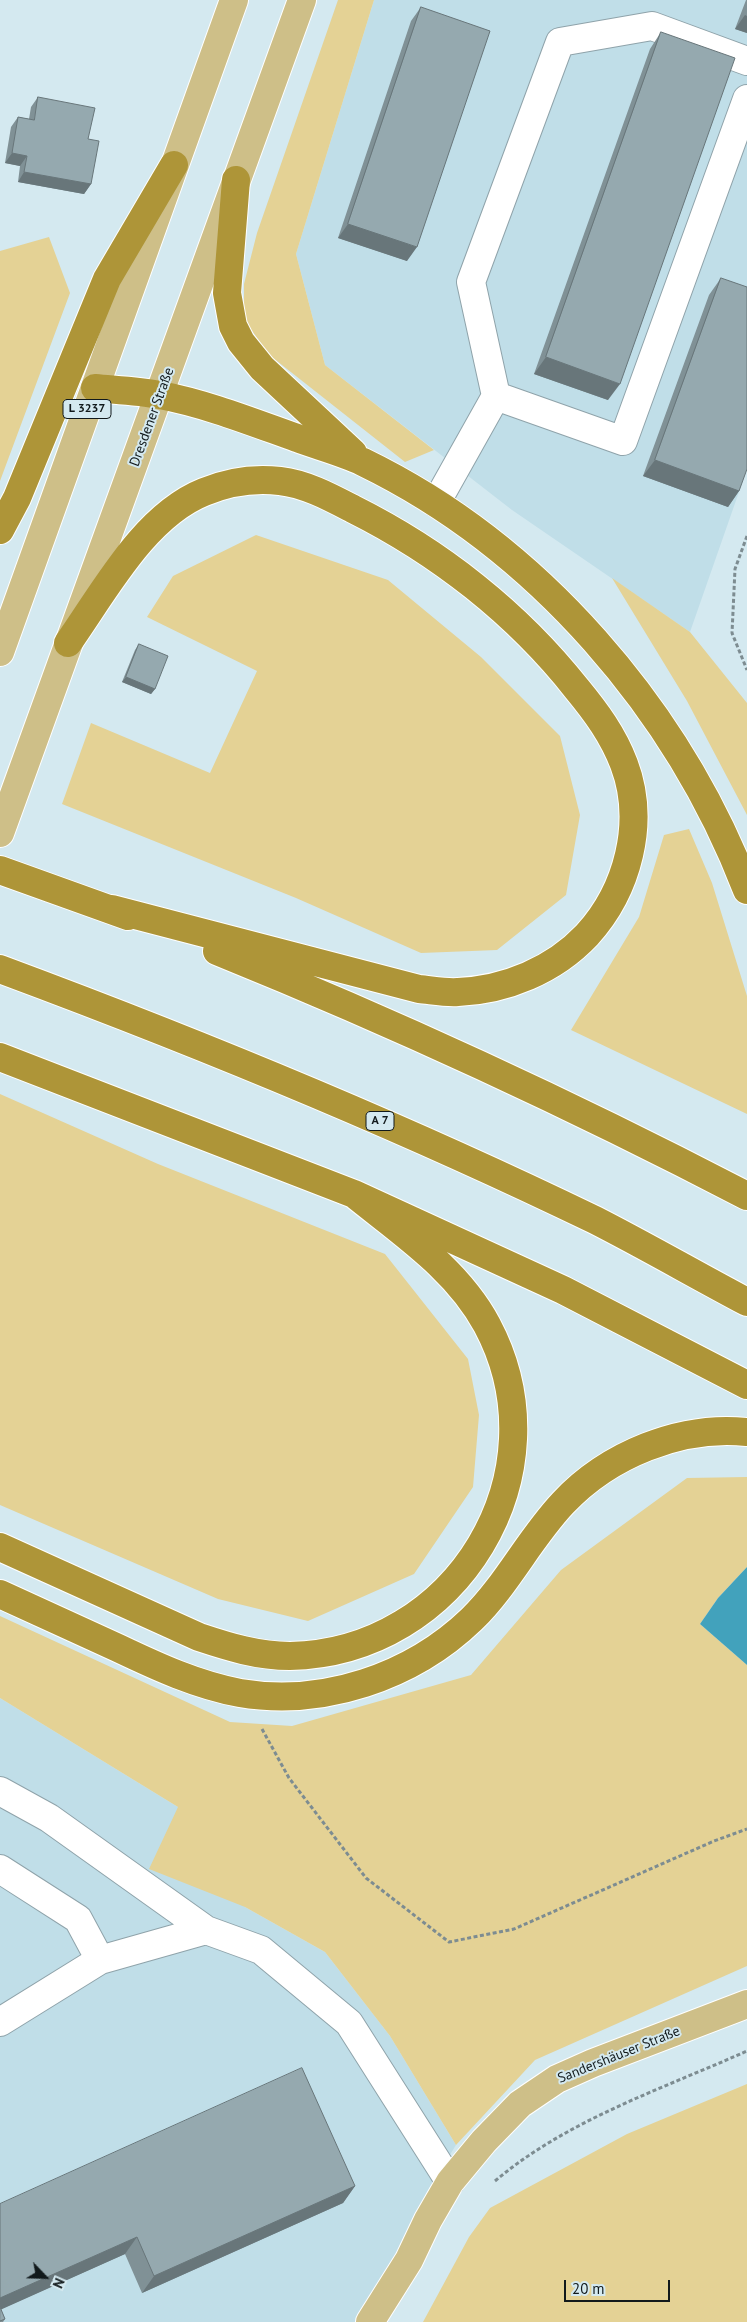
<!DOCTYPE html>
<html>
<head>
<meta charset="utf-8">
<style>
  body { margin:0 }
  #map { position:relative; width:747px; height:2322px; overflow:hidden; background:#d4e9f0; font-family:"PT Sans",sans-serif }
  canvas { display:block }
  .north { position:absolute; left:20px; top:2252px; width:50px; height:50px; -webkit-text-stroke:4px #d4e9f0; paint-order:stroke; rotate:114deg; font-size:14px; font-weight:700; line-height:20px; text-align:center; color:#11191b }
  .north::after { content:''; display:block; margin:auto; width:18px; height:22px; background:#11191b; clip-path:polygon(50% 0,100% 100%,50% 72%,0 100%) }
  .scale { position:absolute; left:564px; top:2280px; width:106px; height:22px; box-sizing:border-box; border:2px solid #11191b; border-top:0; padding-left:6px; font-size:15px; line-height:18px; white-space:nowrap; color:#11191b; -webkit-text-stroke:4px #d4e9f0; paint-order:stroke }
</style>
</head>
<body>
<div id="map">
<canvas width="747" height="2322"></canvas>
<div class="north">N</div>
<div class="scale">20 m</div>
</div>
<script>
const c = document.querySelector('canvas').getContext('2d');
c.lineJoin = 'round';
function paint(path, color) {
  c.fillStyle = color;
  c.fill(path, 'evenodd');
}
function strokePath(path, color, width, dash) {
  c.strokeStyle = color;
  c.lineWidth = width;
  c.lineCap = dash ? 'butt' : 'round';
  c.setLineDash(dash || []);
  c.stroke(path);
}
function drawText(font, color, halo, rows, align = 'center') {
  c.font = font + ' "PT Sans",sans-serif';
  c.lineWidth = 4;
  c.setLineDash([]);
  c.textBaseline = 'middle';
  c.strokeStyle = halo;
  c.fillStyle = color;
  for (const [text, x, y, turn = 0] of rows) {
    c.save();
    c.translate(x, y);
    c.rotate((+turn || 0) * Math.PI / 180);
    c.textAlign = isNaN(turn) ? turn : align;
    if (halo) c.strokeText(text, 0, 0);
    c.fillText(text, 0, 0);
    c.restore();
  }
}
paint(new Path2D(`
  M374 0H747V469L690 632 512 510 325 365 296 254Z
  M0 1698 178 1807 245 1907 325 1952 390 2036 456 2145 427 2192 400 2254 358 2322H0Z`), '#c0dee8');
paint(new Path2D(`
  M338 0H374L296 254 325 365 434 450 405 462 268 354 244 319V284L257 233Z
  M49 237 70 293 0 481V251Z
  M256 535 388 580 481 657 560 736 580 815 566 895 497 950 421 953 296 898 62 804 91 723 210 773 257 671 147 617 173 576Z
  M612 578 690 632 747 703V815L687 701Z
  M689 829 712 883 747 996V1114L571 1030 639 917 664 835Z
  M0 1094 158 1164 385 1254 468 1359 479 1415 473 1487 414 1574 308 1621 218 1599 0 1505Z
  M747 1477V1567L718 1598 700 1624 747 1665V1966L535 2060 456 2145 390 2036 325 1952 245 1907 149 1869 178 1807 0 1698V1616L230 1722 292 1726 471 1675 561 1570 687 1478Z
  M747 2084V2322H423L469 2237 490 2208 627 2134Z`), '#e4d295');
paint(new Path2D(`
  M747 1567V1665L700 1624 718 1598Z`), '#42a2bc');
const minor = new Path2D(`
  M747 61 652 26 560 42 471 282 496 396 623 441 747 99
  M436 503 496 396
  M0 1791 49 1818 206 1930
  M0 1869 78 1919 100 1960
  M0 2022 100 1960 206 1930 261 1950 349 2023 450 2182`);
const major = new Path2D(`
  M0 652 234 0
  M0 833 302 0
  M370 2322 409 2260 428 2220 450 2182 484 2141 520 2104 557 2079 593 2063 747 2004`);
const highway = new Path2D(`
  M236 180 227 293 233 326 241 342 262 368 353 453
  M95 388C116 390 139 391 160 395 207 404 252 422 297 438 318 446 342 452 363 462 538 547 678 710 747 890
  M0 530 17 498 107 279 174 165
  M68 643C104 592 144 516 204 492 228 482 254 478 280 481 306 484 330 497 353 509 439 552 517 613 577 689 596 712 613 735 624 764 646 822 628 890 587 935 554 970 506 990 458 992 445 993 431 990 419 989L112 909
  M0 870 128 916
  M217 951C397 1024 574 1106 747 1196
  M0 969C202 1044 401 1126 595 1220 646 1246 696 1275 747 1302
  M0 1057 354 1194 563 1290 747 1385
  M0 1547 199 1637C229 1647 258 1656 290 1656 457 1653 566 1473 487 1325 457 1269 402 1233 354 1194
  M0 1594C39 1612 79 1630 118 1648 158 1667 197 1685 240 1693 323 1707 412 1677 472 1619 507 1585 529 1539 563 1503 608 1455 680 1425 747 1432`);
strokePath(minor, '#8fa3aa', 30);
strokePath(major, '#fff', 30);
strokePath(highway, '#fff', 30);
strokePath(new Path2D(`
  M747 536 735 569 732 633 747 670
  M262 1729 289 1778 366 1878 449 1942 514 1929 714 1841 747 1829
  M495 2181C567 2120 662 2089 747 2051`), '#7d8c91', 3, [4, 2.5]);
strokePath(minor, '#fff', 28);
strokePath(major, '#cebf88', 28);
strokePath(highway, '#ae9538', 28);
paint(new Path2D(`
  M746 0H747V33L735 29Z
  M421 7 407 261 338 238 411 21Z
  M661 32 608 400 534 374 650 49Z
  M38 97 88 139 91 184 84 194 18 182 20 166 5 163 11 127 18 117 29 119 31 107Z
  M721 278 739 491 728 507 643 476 709 295Z
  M139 644 155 689 151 694 122 682 135 650Z
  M355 2186 343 2203 142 2293 125 2254 1 2309 5 2319 3 2322H0V2204Z`), '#809196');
paint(new Path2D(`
  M745 15 747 16V33L735 29Z
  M12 153 27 156 20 166 5 163Z
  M24 172 91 184 84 194 18 182Z
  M348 224 417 247 407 261 338 238Z
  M546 357 620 384 608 400 534 374Z
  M655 460 739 491 728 507 643 476Z
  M126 677 155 689 151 694 122 682Z
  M355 2186 343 2203 142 2293 154 2276Z
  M137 2237 125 2254 0 2310V2298Z`), '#68767a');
const building = new Path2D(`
  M421 7 490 31 417 247 348 224Z
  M661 32 735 58 620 384 546 357Z
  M38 97 95 108 88 139 99 141 91 184 24 172 27 156 12 153 18 117 34 120Z
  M721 278 747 287V469L739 491 655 460Z
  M139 644 168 656 155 689 126 677Z
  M302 2068 355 2186 154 2276 137 2237 0 2298V2204Z
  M0 2307 5 2319 0 2321Z`);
paint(building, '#95a9af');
strokePath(building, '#68767a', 1);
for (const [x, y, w] of [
  [87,409,48],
  [380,1121,28]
]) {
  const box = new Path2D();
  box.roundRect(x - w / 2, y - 9.5, w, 19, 4);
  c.fillStyle = '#d4e9f0';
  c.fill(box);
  strokePath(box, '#11191b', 1);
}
drawText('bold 12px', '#11191b', null, [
  ["L 3237",87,409],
  ["A 7",380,1121]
]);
drawText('14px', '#11191b', '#d4e9f0', [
  ["Dresdener Straße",152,417,-70],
  ["Sandershäuser Straße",619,2055,-22]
]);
</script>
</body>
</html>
